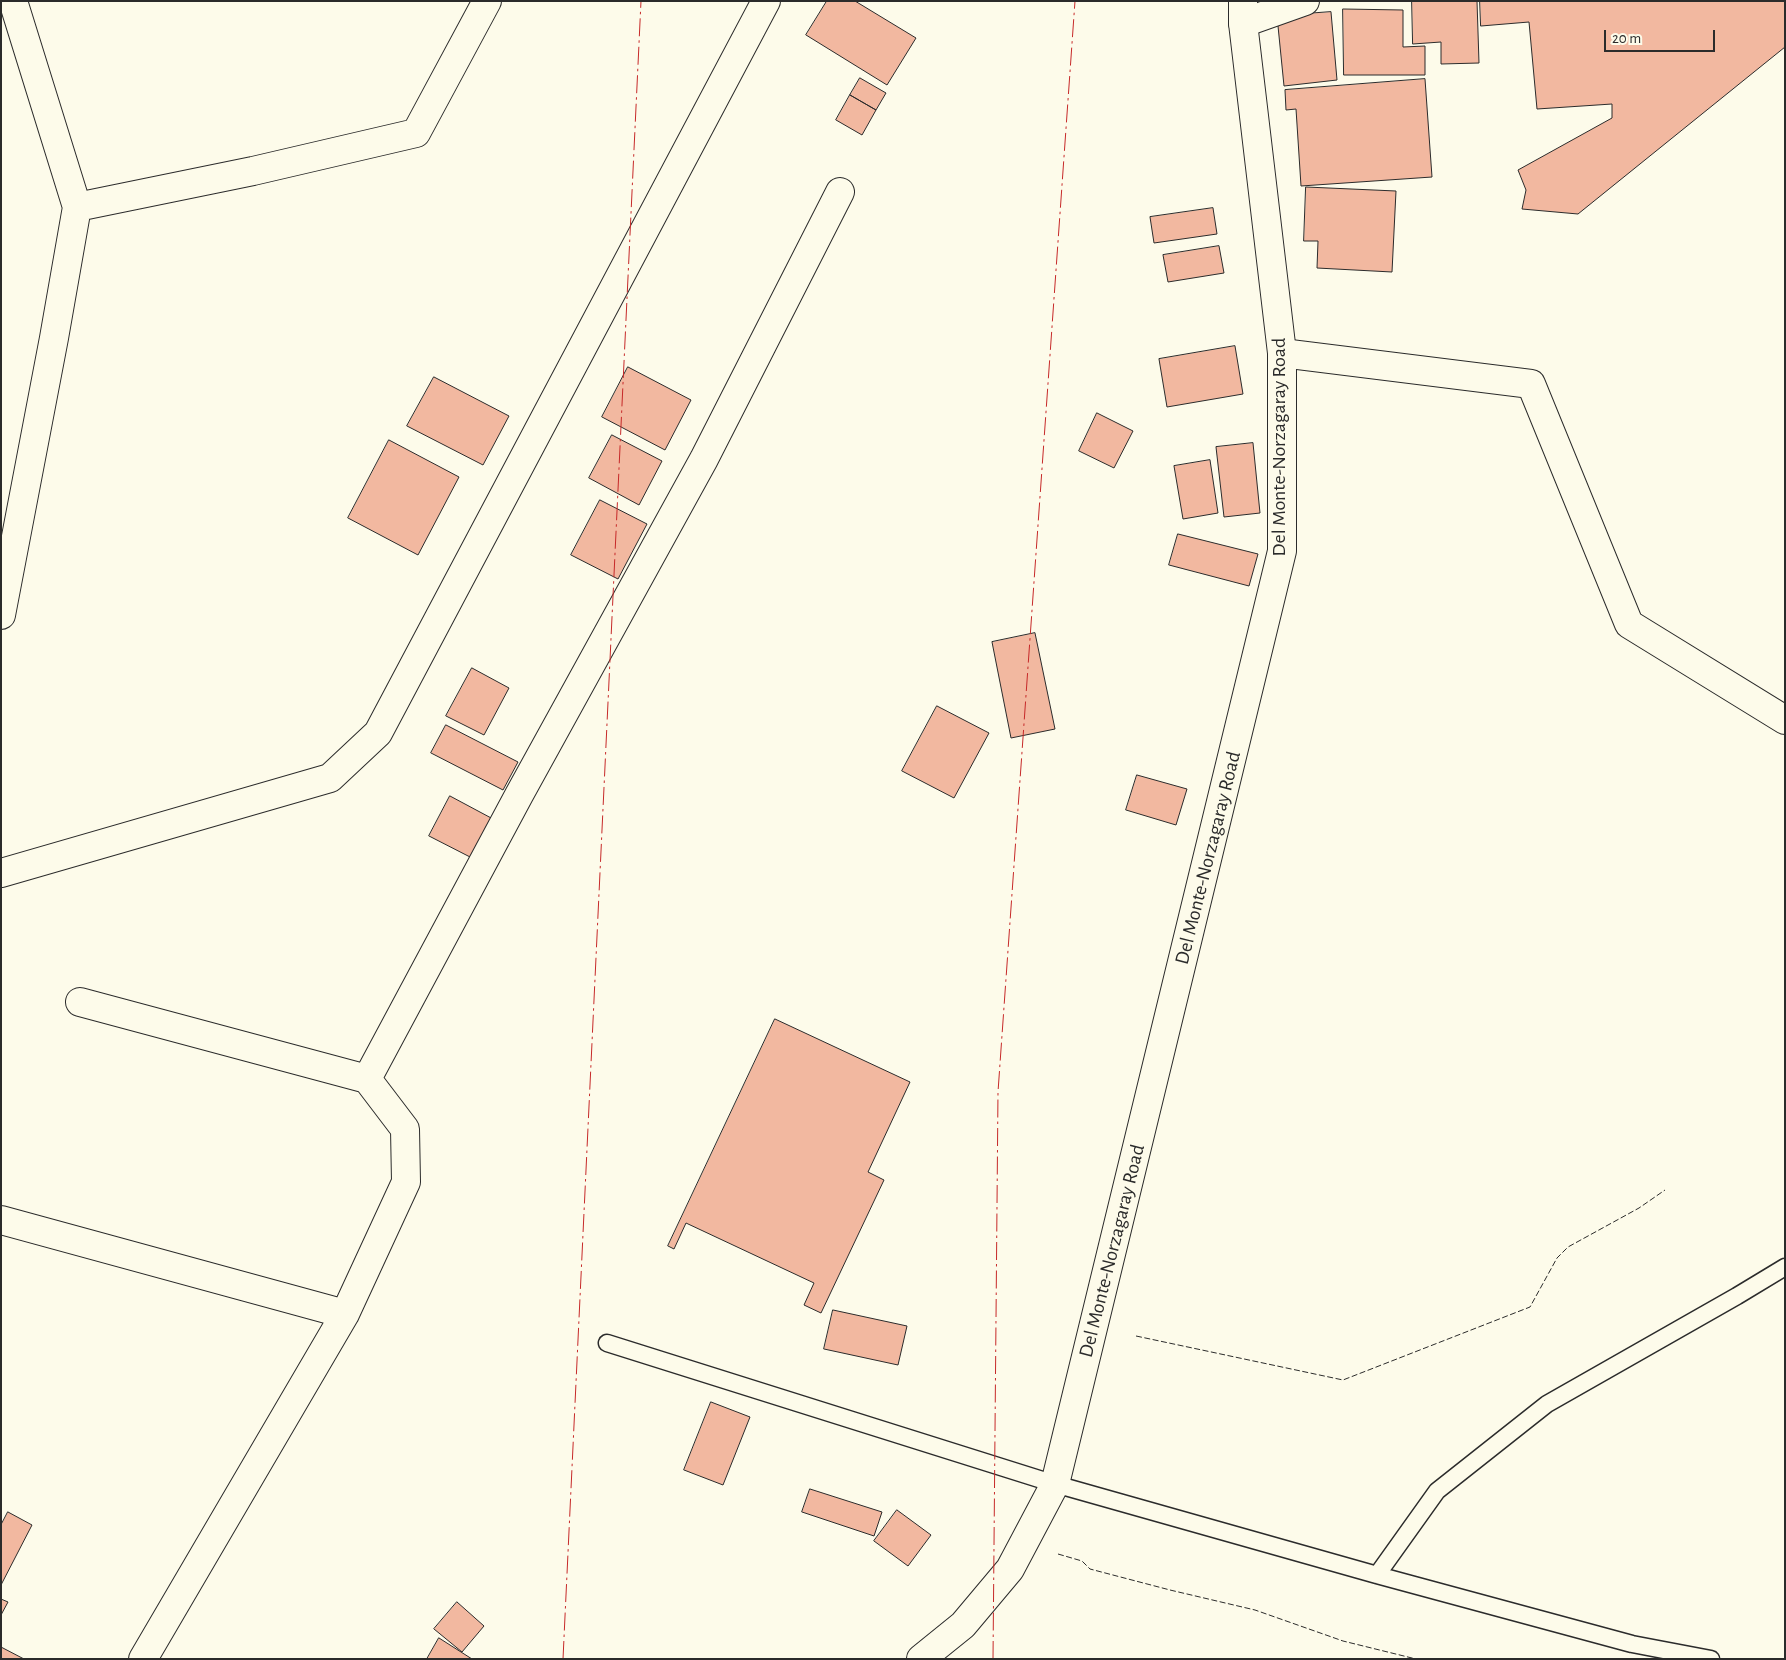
<!DOCTYPE html>
<html>
<head>
<meta charset="utf-8">
<style>
  body { margin:0 }
  #map { position:relative; width:1786px; height:1660px; overflow:hidden; background:#fdfbea; font-family:"Alegreya Sans",sans-serif }
  canvas { display:block }
  .frame { position:absolute; inset:0; border:2px solid #2b2b2b; pointer-events:none }
  .scale { position:absolute; left:1604px; top:30px; width:111px; height:22px; box-sizing:border-box; border:2px solid #2b2b2b; border-top:0; padding-left:6px; font-size:15px; line-height:18px; white-space:nowrap; color:#2b2b2b; -webkit-text-stroke:4px #fdfbea; paint-order:stroke }
</style>
</head>
<body>
<div id="map">
<canvas width="1786" height="1660"></canvas>
<div class="frame"></div>
<div class="scale">20 m</div>
</div>
<script>
const c = document.querySelector('canvas').getContext('2d');
c.lineJoin = 'round';
function paint(path, color) {
  c.fillStyle = color;
  c.fill(path, 'evenodd');
}
function strokePath(path, color, width, dash) {
  c.strokeStyle = color;
  c.lineWidth = width;
  c.lineCap = dash ? 'butt' : 'round';
  c.setLineDash(dash || []);
  c.stroke(path);
}
function drawText(font, color, halo, rows, align = 'center') {
  c.font = font + ' "Alegreya Sans",sans-serif';
  c.lineWidth = 4;
  c.setLineDash([]);
  c.textBaseline = 'middle';
  c.strokeStyle = halo;
  c.fillStyle = color;
  for (const [text, x, y, turn = 0] of rows) {
    c.save();
    c.translate(x, y);
    c.rotate((+turn || 0) * Math.PI / 180);
    c.textAlign = isNaN(turn) ? turn : align;
    if (halo) c.strokeText(text, 0, 0);
    c.fillText(text, 0, 0);
    c.restore();
  }
}
const building = new Path2D(`
  M827 1H855L916 38 887 85 806 35Z
  M1412 1H1477L1479 63 1441 64V42L1413 44Z
  M1480 1H1785V47L1578 214 1522 209 1526 190 1518 170 1612 118V104L1537 109 1529 22 1481 26Z
  M1343 9 1403 10V47L1425 46V75H1344Z
  M1331 12 1337 80 1284 86 1277 16Z
  M860 78 886 93 876 110 850 95Z
  M1425 79 1432 177 1301 186 1296 109 1286 110 1285 90Z
  M850 95 876 110 862 135 836 120Z
  M1306 187 1396 191 1392 272 1317 268 1318 241H1304Z
  M1213 208 1217 234 1154 243 1150 217Z
  M1219 246 1224 273 1168 282 1163 255Z
  M1235 346 1243 394 1167 407 1159 359Z
  M628 367 691 400 665 450 602 417Z
  M434 377 509 416 483 465 407 426Z
  M1097 413 1133 431 1114 468 1079 451Z
  M612 435 662 461 639 505 589 478Z
  M389 440 459 477 418 555 348 518Z
  M1253 443 1260 513 1224 517 1216 447Z
  M1210 460 1218 513 1183 519 1174 466Z
  M600 500 647 524 618 579 571 555Z
  M1178 534 1258 554 1249 586 1169 565Z
  M1035 633 1055 729 1011 738 992 642Z
  M472 668 509 688 484 735 446 716Z
  M937 706 989 733 954 798 902 771Z
  M446 725 518 762 503 790 431 753Z
  M1137 775 1187 789 1176 825 1126 810Z
  M450 796 493 819 472 858 429 836Z
  M775 1019 910 1082 868 1172 884 1180 821 1313 804 1305 814 1283 686 1223 674 1249 668 1246Z
  M833 1310 907 1326 898 1365 824 1349Z
  M711 1402 750 1417 723 1485 684 1470Z
  M810 1489 882 1512 874 1536 802 1512Z
  M897 1510 931 1535 908 1566 874 1541Z
  M8 1512 32 1525 1 1585V1525Z
  M1 1599 8 1602 1 1615Z
  M457 1602 484 1626 462 1652 434 1629Z
  M439 1638 472 1659H427Z
  M1 1647 24 1659H1Z`);
paint(building, '#f2b8a0');
strokePath(building, '#2b2b2b', 1);
const lane = new Path2D(`
  M607 1343 1055 1484 1377 1575 1632 1644 1711 1659
  M1377 1575 1437 1491 1547 1404 1737 1296 1785 1267`);
const street = new Path2D(`
  M13 1 77 207
  M1243 23 1305 1
  M1282 353 1531 384 1629 624 1785 720
  M1 615 54 338 77 207 253 171 416 133 487 1
  M1 873 330 778 378 733 766 1
  M80 1002 367 1079 405 1129 406 1182 345 1314 143 1659
  M367 1079 519 795 704 459 840 192
  M1 1220 345 1314`);
const primary = new Path2D(`
  M921 1659 963 1625 1010 1569 1055 1484 1282 551V353L1243 23V1`);
strokePath(lane, '#2b2b2b', 19);
strokePath(street, '#2b2b2b', 30);
strokePath(primary, '#2b2b2b', 30);
strokePath(lane, '#fdfbea', 16);
strokePath(street, '#fdfbea', 28);
strokePath(primary, '#fdfbea', 28);
strokePath(new Path2D(`
  M1136 1336 1343 1380 1530 1307 1557 1258 1568 1247 1639 1208 1665 1190
  M1058 1554 1082 1561 1090 1569 1170 1590 1255 1610 1343 1641 1416 1659`), '#2b2b2b', 1, [6, 2.5]);
strokePath(new Path2D(`
  M563 1659 641 1
  M993 1659 998 1092 1075 1`), '#c62828', 1, [18, 4, 2.5, 4]);
drawText('20px', '#2b2b2b', '#fdfbea', [
  ["Del Monte-Norzagaray Road",1279,447,-90],
  ["Del Monte-Norzagaray Road",1208,858,-76],
  ["Del Monte-Norzagaray Road",1112,1251,-76]
]);
</script>
</body>
</html>
